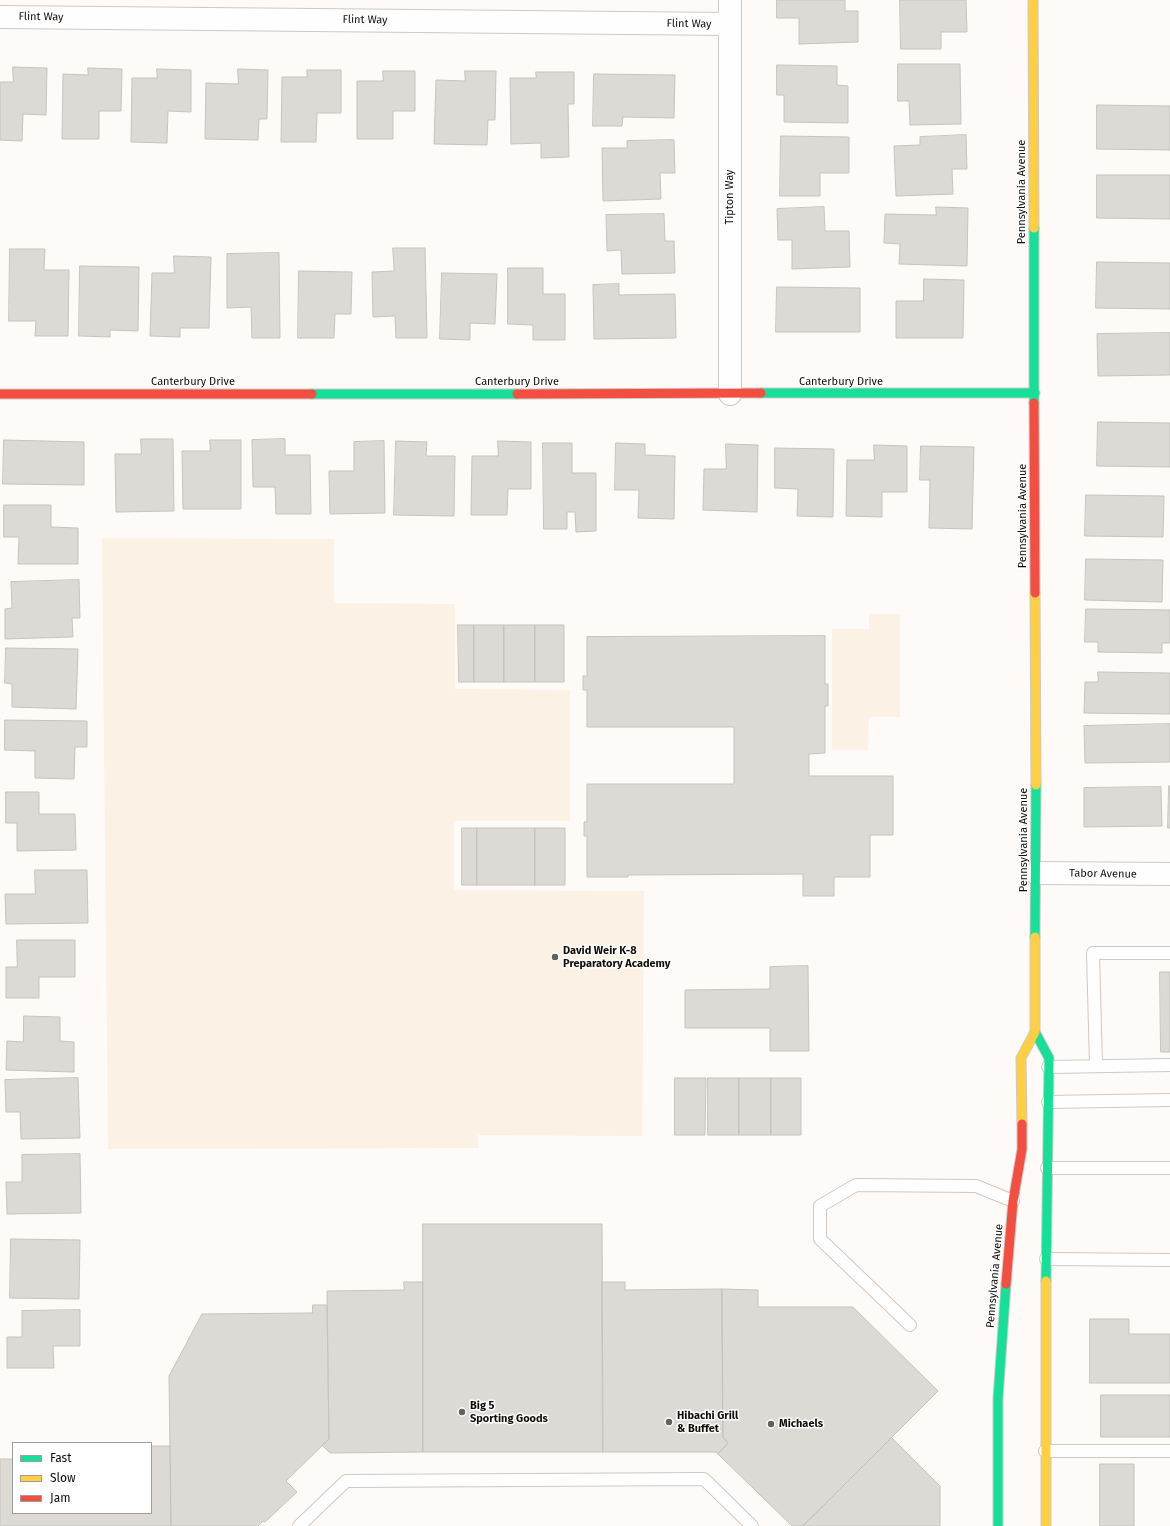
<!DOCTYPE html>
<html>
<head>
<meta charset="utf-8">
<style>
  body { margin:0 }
  #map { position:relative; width:1170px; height:1526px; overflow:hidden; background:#fdfaf7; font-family:"Fira Sans",sans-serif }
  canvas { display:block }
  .legend { position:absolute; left:12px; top:1442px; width:140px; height:72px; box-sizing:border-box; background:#fff; border:1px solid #a09e9d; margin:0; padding:5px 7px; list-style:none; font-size:12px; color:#110d09 }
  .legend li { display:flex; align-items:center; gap:8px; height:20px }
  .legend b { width:20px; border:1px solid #a09e9d }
</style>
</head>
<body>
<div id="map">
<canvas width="1170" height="1526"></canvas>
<ul class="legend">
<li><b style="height:5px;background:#16e098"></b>Fast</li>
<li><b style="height:5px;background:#ffcf43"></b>Slow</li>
<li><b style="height:5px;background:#f24e42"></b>Jam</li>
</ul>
</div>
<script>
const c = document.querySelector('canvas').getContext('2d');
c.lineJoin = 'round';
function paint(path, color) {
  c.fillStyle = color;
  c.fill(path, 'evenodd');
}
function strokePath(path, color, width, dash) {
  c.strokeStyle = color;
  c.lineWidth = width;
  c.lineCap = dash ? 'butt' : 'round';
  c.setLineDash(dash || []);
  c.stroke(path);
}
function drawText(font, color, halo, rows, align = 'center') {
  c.font = font + ' "Fira Sans",sans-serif';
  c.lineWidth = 3;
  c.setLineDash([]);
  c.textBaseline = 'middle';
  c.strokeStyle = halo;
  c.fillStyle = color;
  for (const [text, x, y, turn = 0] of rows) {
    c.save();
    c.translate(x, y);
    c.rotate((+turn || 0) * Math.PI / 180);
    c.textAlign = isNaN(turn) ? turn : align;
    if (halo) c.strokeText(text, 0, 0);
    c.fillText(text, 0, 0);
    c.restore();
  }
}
paint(new Path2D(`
  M102 538 334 539V603L455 604V689L570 690V821H454V890L644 891 642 1136 478 1135V1148L108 1149Z
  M869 614H900V717H869L868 750H832V629H869Z`), '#fbf1e4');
const building = new Path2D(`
  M777 0H845V11H858V42L799 44V18H777Z
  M900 0H966L967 32H941V49H901Z
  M898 64H960L961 124 910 125 909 101H898Z
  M777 65 837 66V85L848 86V123L784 122V95H777Z
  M13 67 47 68 46 115 23 114 22 141 0 140V82H13Z
  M88 68 122 69 121 111H99V139H62L63 74 88 75Z
  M157 69 191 70V112L168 111 167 143 131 142 132 78H157Z
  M238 69 268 70 267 119H259L258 140 205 139 206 83 238 84Z
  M307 70H341V113H317L316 142H281L282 77H307Z
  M383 71H415V111H393V139H357V81H383Z
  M465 71H496L495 120H488L487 145 434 144 436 80 465 81Z
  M536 72H574V104H568L569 157 541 158V143L511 144 510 78H536Z
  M594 74 675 75 674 118 623 117 622 126H593Z
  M1097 105 1170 106V150L1097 149Z
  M966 135 967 169H952L953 194 896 196 894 146 920 145V137Z
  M781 136 849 137V173H820V196H780Z
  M674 140 675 173H660L661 199 603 201 602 148H627V141Z
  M1097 175H1170V219L1097 218Z
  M824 207 825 231H849L850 267 792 269V240H778L777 209Z
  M936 207 968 208 967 266 899 264 900 244 884 243 885 214 936 215Z
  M664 214 665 241H674L675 273 622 274 621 250 607 251 606 215Z
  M393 248H425L427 338H396L395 316 373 317 372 272 394 271Z
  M10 249H45L44 270H69L68 336H35L36 321H9Z
  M279 253 280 338H252L251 307 227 308V254Z
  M174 256 211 257 209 328H180V337L150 336 152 273H174Z
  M1097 262 1170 263V309L1096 308Z
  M80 266 139 267 138 331 110 330V337L79 336Z
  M508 268H543V294H565V340H533V325L508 324Z
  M299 271 352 272 351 314H335L334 338H298Z
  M442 273 497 274 495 324 470 323V340L440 339Z
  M924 279 964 280 963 338H896V301H923Z
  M619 284V295L675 294 676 338 594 339 593 285Z
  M777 287 860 288V332H776Z
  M1170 333V375L1098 376 1097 334Z
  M1098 422 1170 423V467L1097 466Z
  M141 439H173L174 511 116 512 115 454H141Z
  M285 439V455H310L311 514H276L275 487H253L252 440Z
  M4 440 84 442V485L3 484Z
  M210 440H241V509H183L182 451H210Z
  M384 441 385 513 330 514 329 471H354V442Z
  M396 441 427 442 426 456H455L454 516 394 515Z
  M498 441 531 442V489H508L507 515H471L472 456H498Z
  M543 443H572V473H596V531L576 532 575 512H567V529H544Z
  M616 443 645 444V455L675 456 674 519 638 518 639 490H615Z
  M726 444 758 445 757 512 703 510 704 469H726Z
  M874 445 907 446V492H882V517L846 516 847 460H874Z
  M921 446 974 447 972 529 929 528 930 480H920Z
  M775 448 834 449 833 517 797 516 798 489 775 488Z
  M1086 495 1164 496 1163 537 1085 536Z
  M4 505H51V527L78 528V564H18L19 537H4Z
  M1086 559 1163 560 1162 602 1085 600Z
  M79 580 80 618H72L73 637 5 639V609L12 608 11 582Z
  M1086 609 1170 610V643H1162V653L1098 652V642H1085Z
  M458 625H474V682H459Z
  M474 625H504V682H474Z
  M504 625H535V682H504Z
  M535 625H564V682H535Z
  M825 636V684H828V706H825V753L809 754V776H893V835H870V877H834V896H803V874L628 875V877H587V836H584V822H587V784H734V727H587V690H583V676H587V637Z
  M6 648 78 649 76 709 12 707V684L5 683Z
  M1098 672 1170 673V714L1084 713 1085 682H1098Z
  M5 720 87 721V747H75L74 779 35 778V751L5 750Z
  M1170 724V762L1085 763 1084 726Z
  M1169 786H1170V828H1168Z
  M1161 787 1162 826 1084 827V788Z
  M6 792H39V814H75L76 850 17 851V823H6Z
  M462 828H477V885H462Z
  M477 828H535V885H477Z
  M535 828H565V885H535Z
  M35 870H87L88 923 6 924 5 894H35Z
  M17 940H75V977H39V998H6V967H17Z
  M808 966 809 1051H770V1028H685V990L770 989V967Z
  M1160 972H1170V1052H1161Z
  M24 1016 60 1017V1041L74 1042V1072L6 1070 7 1041 23 1042Z
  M78 1078 80 1138 21 1139 20 1112H6L5 1080Z
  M675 1078H706L705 1135H675Z
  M708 1078H739V1135H708Z
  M739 1078H771V1135H739Z
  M771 1078H801V1135H771Z
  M80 1154 81 1213 7 1214 6 1182H22V1155Z
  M423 1224H602L603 1452H423Z
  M11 1239 80 1240 79 1299 10 1298Z
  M404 1282H423V1452L330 1453 322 1445 329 1439 327 1291 404 1290Z
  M602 1282H625V1290L722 1289 723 1437 728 1443 718 1454 716 1452H603Z
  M722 1289 758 1290V1307H853L938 1391 803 1526H792L718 1454 728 1443 723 1437Z
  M313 1305H327L329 1439 286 1481 297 1492 265 1522 263 1521 258 1526H171L169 1376 202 1314 312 1313Z
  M80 1310V1346H53L54 1368H7V1337H22V1311Z
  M1090 1319H1129V1334H1170V1383H1090Z
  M1101 1395H1170V1437H1101Z
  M892 1438 940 1486V1526H803Z
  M151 1446H170L171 1526H0V1459H13V1513H151Z
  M1100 1464H1134V1526H1100Z`);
paint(building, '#dddad6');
strokePath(building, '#c7c4bf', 1);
const lane = new Path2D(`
  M1096 1065 1093 953H1170
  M1048 1067 1170 1065
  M1048 1102 1170 1100
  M1047 1168H1170
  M1046 1259 1170 1260
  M910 1325 820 1239V1206L856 1185 976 1186 1013 1201
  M1045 1451H1170
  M299 1526 346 1481 704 1479 752 1526`);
const street = new Path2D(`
  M730 0V394
  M0 17 730 24
  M1036 873 1170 874`);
const fast = new Path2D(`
  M1034 228V403
  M761 393H1035
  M312 394H517
  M1035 937 1036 785
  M1035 1032 1049 1058 1046 1281
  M998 1526V1398L1006 1284`);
const slow = new Path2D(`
  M1033 0 1034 228
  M1035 593 1036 785
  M1022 1124 1021 1058 1035 1032V937
  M1046 1281V1526`);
const jam = new Path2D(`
  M0 394H312
  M517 394 761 393
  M1034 403 1035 593
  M1006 1284 1013 1201 1022 1149V1124`);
strokePath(lane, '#cdc9c5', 14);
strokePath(street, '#cdc9c5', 24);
strokePath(fast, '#cdc9c5', 11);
strokePath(slow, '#cdc9c5', 11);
strokePath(jam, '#cdc9c5', 11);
strokePath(lane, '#fffefe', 12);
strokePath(street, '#fffefe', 22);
strokePath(fast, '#16e098', 9);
strokePath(slow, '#ffcf43', 9);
strokePath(jam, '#f24e42', 9);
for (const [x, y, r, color] of [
  [555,957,4,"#64605c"],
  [462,1412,4,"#64605c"],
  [669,1422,4,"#64605c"],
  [771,1424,4,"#64605c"]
]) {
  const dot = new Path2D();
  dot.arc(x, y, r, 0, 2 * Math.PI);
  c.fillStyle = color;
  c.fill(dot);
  strokePath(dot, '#fff', 1.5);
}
drawText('11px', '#110d09', '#fff', [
  ["Flint Way",41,17,1],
  ["Flint Way",365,20,1],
  ["Flint Way",689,24,1],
  ["Pennsylvania Avenue",1022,192,-90],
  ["Tipton Way",730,197,-90],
  ["Canterbury Drive",193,382],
  ["Canterbury Drive",517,382],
  ["Canterbury Drive",841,382],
  ["Pennsylvania Avenue",1023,516,-90],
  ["Pennsylvania Avenue",1024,840,-90],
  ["Tabor Avenue",1103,874,1],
  ["Pennsylvania Avenue",995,1276,-85]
]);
drawText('bold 11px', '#110d09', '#fff', [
  ["David Weir K-8",563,951],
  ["Preparatory Academy",563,964],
  ["Big 5",470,1406],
  ["Sporting Goods",470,1419],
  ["Hibachi Grill",677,1416],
  ["& Buffet",677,1429],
  ["Michaels",779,1424]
], 'left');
</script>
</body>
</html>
